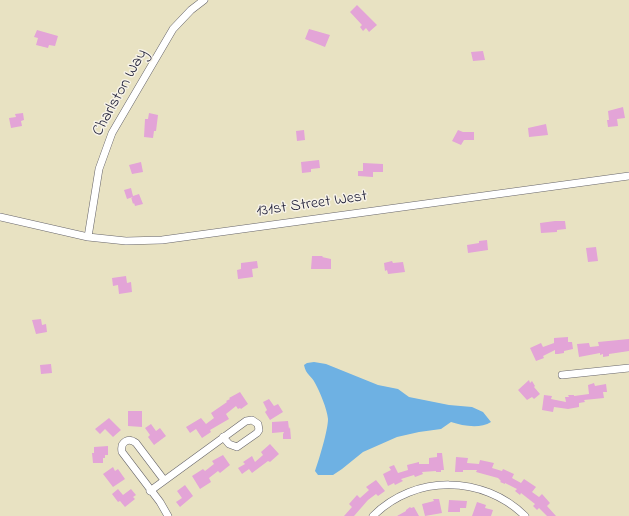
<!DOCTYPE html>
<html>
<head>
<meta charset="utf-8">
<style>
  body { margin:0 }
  canvas { display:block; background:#e8e2c2 }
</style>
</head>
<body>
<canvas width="629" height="516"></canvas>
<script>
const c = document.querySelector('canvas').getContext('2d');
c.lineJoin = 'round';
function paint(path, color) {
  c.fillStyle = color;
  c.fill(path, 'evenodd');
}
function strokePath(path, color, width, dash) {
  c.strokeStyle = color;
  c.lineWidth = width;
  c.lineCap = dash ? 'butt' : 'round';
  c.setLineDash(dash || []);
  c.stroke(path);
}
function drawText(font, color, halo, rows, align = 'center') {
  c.font = font + ' "Indie Flower",sans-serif';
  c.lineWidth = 3;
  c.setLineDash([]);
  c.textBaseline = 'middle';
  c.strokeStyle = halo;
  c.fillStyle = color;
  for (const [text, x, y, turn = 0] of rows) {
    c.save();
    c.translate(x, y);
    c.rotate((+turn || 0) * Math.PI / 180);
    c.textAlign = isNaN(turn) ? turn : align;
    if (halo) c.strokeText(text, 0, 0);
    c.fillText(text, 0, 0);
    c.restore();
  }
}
paint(new Path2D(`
  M314 362 326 364 378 385 398 389 409 397 449 405 472 407 483 412 491 422C480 429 463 426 451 422L441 429 419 432 397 437 363 452 342 469 333 475H318L315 471C319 460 328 430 328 419 327 409 320 392 315 383 311 375 306 375 304 365L307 363Z`), '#6eb1e3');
paint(new Path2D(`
  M357 5 377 25 369 32 366 28 363 31 360 27 362 25 350 12Z
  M309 29 330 35 325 47 305 39Z
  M37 30 58 36 55 46 49 45 48 48 36 45 38 38 34 37Z
  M483 51 485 60 473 61 471 52Z
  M623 107 625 118 617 119 618 126 608 127 607 120H609L608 111Z
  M23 113 24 120 21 121 22 126 11 128 9 118 16 117 15 114Z
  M149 113 158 115 156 131H154L153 138 144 137 145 119H148Z
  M546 124 548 135 529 137 528 128Z
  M304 130 305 140 297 141 296 131Z
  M458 130 463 132H474V140H464L461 145 452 141Z
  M319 160 320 168 311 169V172L302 173 301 162Z
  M141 162 143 172 132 174 129 165Z
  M363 163 383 164V172H373V177L358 176V171H363Z
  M131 188 133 196 139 194 143 204 135 206 134 203 133 204 131 197H133L127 199 124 190Z
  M555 221H565L566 229 557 230V232L541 233 540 223Z
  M487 240 488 250 468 253 467 245 479 243V241Z
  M596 247 598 261 588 262 586 248Z
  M312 256H323L322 257 331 259V269H311Z
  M257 261 258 268 252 269 253 277 238 279 237 270 241 269V263Z
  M392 261 393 263 403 262 405 272 388 274 387 270 385 271 384 263Z
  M126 276 127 283 131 282 132 292 119 294 118 285 113 286 112 278Z
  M41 319 42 325 46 324 47 332 36 334 32 320Z
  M568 337V342H572L573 349 564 351V353L558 354H555V350L543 356 544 358 536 361 530 348 541 343 543 347 554 343V338Z
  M629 339V351L609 354V356L603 357V354L600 355V353L579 357 577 344 589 343 590 347 599 346 598 342Z
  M51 364 52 373 41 374 40 365Z
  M529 380 530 383 532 381 535 386 534 387 540 394 534 399 532 397 527 400 518 390Z
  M594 383 595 386 606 384 607 392H603L604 398 584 400 585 402 579 403V407L568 409 554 407 553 412 542 410 544 395 552 396 551 399 566 402 565 397H569L568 395H574V396L589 394 588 385Z
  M240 392 248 404 241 409 240 408 238 409 236 406 226 414 229 419 210 430 211 432 202 438 196 429 190 433 186 427 201 418 206 424 214 418 211 413 227 402 226 401 230 399 229 398Z
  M269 399 274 406 278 404 283 412 270 420 265 412 267 410 263 402Z
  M128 411H142V427L128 426Z
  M109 418 121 430 113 437 105 429 100 434 95 429Z
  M288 421 289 429 290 427 291 439H283V434L284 432 272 433V422Z
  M151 424 156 431 160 428 166 436 154 445 148 437 150 435 145 428Z
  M270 444 279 454 270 462 268 461 252 473 249 469 242 474 238 468 245 464 243 462 252 456 255 462 263 455 261 452Z
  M108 446V455H105V458H103V463H93L92 453H94V447Z
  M437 453H442L444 470H441V472H436V471L422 472 423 474 415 477 414 475 401 479 403 481 395 485 394 483 388 486 383 474 391 470 389 467 394 465 398 473 408 470 407 465 419 462V464H429V458L437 457Z
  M223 455 230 465 220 473 218 471 209 478 211 482 200 489 192 476 203 469 205 471 214 464 212 461Z
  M456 457 468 458 467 463 479 464 480 460 494 463 492 468 502 471 503 469 514 474 512 478 521 483 524 479 536 487 532 492 539 497 542 494 550 503 547 506 556 516H547L539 508 537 510 533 506 535 504 521 493 520 495 515 491 517 489 505 483V484L500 482 501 481 498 478 476 472 477 470H463V472H455Z
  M113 467 115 471 118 469 125 479 113 487 103 474Z
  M376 480 385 491 378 496 376 494 368 500 354 516H344L352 507 349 504 357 495 360 498 369 490 366 487Z
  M185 485 193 496 180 507 176 502 182 498 177 491Z
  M118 489 123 495 131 489 136 495 133 497 135 499 125 507 120 501 118 502 112 494Z
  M433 499H439L442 513 425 516 422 504 434 501Z
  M449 500 467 501 466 508H460V512H448Z
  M477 502 486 505 485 508 493 510 491 516H472Z
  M410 507 411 508 414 507 419 516H397L406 511V510Z`), '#e3a4d7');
const minor = new Path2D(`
  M0 217 88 237 126 241 162 240 629 176
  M88 237 99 169 112 133 173 29 191 10 204 0
  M562 375 629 368
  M164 480 136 443C128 437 120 442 122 452L160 502 168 516
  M150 491 246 421 252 420 258 424 259 430 257 433 237 447 229 444 223 437
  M373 516C415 474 483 475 525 516`);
strokePath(minor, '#67656a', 8);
strokePath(minor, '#fff', 7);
drawText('16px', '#22223b', '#f7f3e8', [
  ["Charlston Way",121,93,-61],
  ["131st Street West",312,205,-8]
]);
</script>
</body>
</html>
